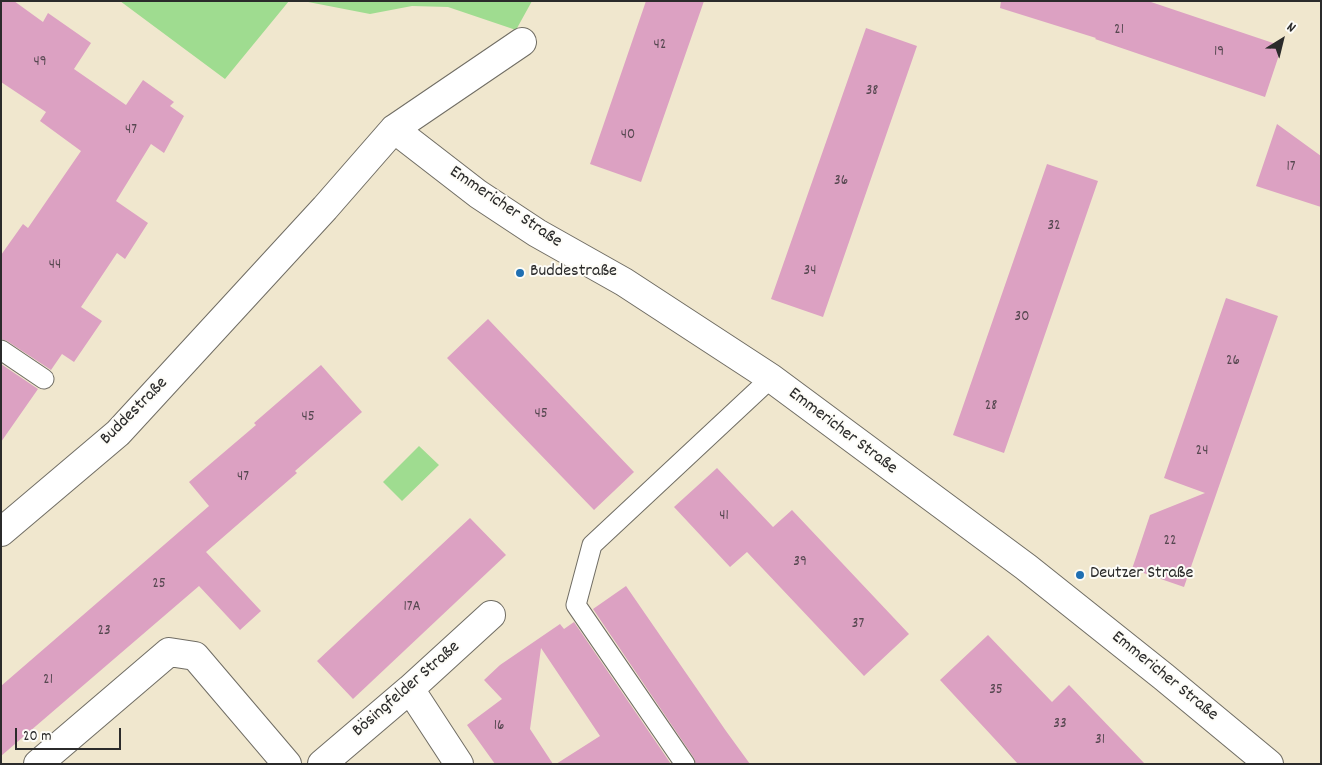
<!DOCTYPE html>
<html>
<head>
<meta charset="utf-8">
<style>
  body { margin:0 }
  #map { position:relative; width:1322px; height:765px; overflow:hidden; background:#f0e7ce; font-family:Dekko,sans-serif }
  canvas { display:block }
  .frame { position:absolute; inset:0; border:2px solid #2b2b2b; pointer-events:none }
  .north { position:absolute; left:1257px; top:15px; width:50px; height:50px; -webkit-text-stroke:4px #fdfcf7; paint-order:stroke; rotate:36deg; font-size:14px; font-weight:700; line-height:20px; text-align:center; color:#2b2b2b }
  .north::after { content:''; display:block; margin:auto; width:18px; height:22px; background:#2b2b2b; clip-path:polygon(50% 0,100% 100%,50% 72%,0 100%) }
  .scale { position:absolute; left:15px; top:728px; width:106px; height:22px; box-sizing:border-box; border:2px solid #2b2b2b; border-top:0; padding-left:6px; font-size:15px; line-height:18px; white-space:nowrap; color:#2b2b2b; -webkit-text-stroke:4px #fdfcf7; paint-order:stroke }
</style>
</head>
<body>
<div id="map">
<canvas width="1322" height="765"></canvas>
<div class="frame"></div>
<div class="north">N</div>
<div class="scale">20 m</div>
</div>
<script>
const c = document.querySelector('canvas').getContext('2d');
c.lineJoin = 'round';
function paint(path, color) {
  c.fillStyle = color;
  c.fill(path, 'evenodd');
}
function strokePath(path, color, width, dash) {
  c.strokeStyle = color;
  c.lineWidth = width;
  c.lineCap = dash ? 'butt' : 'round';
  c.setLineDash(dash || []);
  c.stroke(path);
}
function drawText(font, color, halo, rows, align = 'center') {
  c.font = font + ' Dekko,sans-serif';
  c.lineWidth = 4;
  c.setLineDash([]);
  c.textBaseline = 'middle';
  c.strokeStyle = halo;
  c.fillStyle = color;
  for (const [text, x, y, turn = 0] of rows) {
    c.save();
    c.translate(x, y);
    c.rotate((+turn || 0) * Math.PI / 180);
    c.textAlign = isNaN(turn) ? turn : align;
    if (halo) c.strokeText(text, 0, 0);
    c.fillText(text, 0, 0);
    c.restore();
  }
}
paint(new Path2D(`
  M120 1H289L225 79Z
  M303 1H532L516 30 448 7 412 6 370 14Z
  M419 446 439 465 402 501 383 482Z`), '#9fdc90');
paint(new Path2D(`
  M1 1H14L43 22 48 13 91 43 74 69 126 105 143 80 174 102 170 106 184 116 164 153 151 144 116 201 148 223 125 259 117 253 81 307 102 321 74 362 62 354 51 370 7 341 1 339V255L23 224 28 228 81 151 40 121 46 112 1 82Z
  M646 1H704L641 182 590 164Z
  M1001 1H1148L1282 46 1265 97 1095 39 1096 38 1000 8Z
  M866 28 917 46 823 317 771 299Z
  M1277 124 1321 156V207L1256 186Z
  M1047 164 1098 181 1004 453 953 435Z
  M1226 298 1278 316 1184 587 1132 569 1150 515 1205 493 1164 478Z
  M488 319 634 472 594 510 447 358Z
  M1 364 38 389 1 442Z
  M321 365 362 412 295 471 297 473 206 552 261 611 240 630 199 586 1 756V686L209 506 189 482 256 425 254 423Z
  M717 468 773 527 792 510 909 634 864 676 747 552 730 567 674 507Z
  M470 518 506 555 353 699 317 661Z
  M626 586 726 731 750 764H696L694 758 593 609Z
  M574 622 671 764H556L600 736 541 648 530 729 553 764H495L467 725 502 699 484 680 500 665 560 624 564 629Z
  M988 635 1052 702 1069 685 1145 764H1018L940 680Z`), '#dca1c2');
const service = new Path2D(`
  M1 350 44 379
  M685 764 576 605 592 545 771 378`);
const minor = new Path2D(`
  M394 129 478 194 537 233 624 282 771 378 1026 567 1164 677 1269 764
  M1 532 118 433 325 208 394 129 522 42
  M410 689 459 764
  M38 764 169 652 195 656 287 764
  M322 764 410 689 491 615`);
strokePath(service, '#706d64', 21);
strokePath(minor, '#706d64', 30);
strokePath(service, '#fff', 19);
strokePath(minor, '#fff', 28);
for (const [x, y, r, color] of [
  [520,273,5,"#1f6fb2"],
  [1080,575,5,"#1f6fb2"]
]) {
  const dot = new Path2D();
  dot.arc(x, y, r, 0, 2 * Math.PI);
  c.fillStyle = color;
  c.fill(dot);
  strokePath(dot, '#fdfcf7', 2);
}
drawText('15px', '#574851', null, [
  ["21",1119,31],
  ["42",660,46],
  ["19",1219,53],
  ["49",40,63],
  ["38",872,92],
  ["47",131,131],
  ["40",628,136],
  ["17",1291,168],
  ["36",841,182],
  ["32",1054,227],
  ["44",55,266],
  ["34",810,272],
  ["30",1022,318],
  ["26",1233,362],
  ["28",991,407],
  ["45",541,415],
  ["45",308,418],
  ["24",1202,452],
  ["47",243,478],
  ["41",724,517],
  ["22",1170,542],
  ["39",800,563],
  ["25",159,585],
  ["17A",412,608],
  ["37",858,625],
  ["23",104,632],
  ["21",48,681],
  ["35",996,691],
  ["33",1060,725],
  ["16",499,727],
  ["31",1100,741]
]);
drawText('18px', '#2b2b2b', '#fdfcf7', [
  ["Emmericher Straße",505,208,34],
  ["Buddestraße",135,412,-45],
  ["Emmericher Straße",842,432,37],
  ["Emmericher Straße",1164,677,39],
  ["Bösingfelder Straße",407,690,-41]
]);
drawText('18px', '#2b2b2b', '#fdfcf7', [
  ["Buddestraße",530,273],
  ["Deutzer Straße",1090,575]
], 'left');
</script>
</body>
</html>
